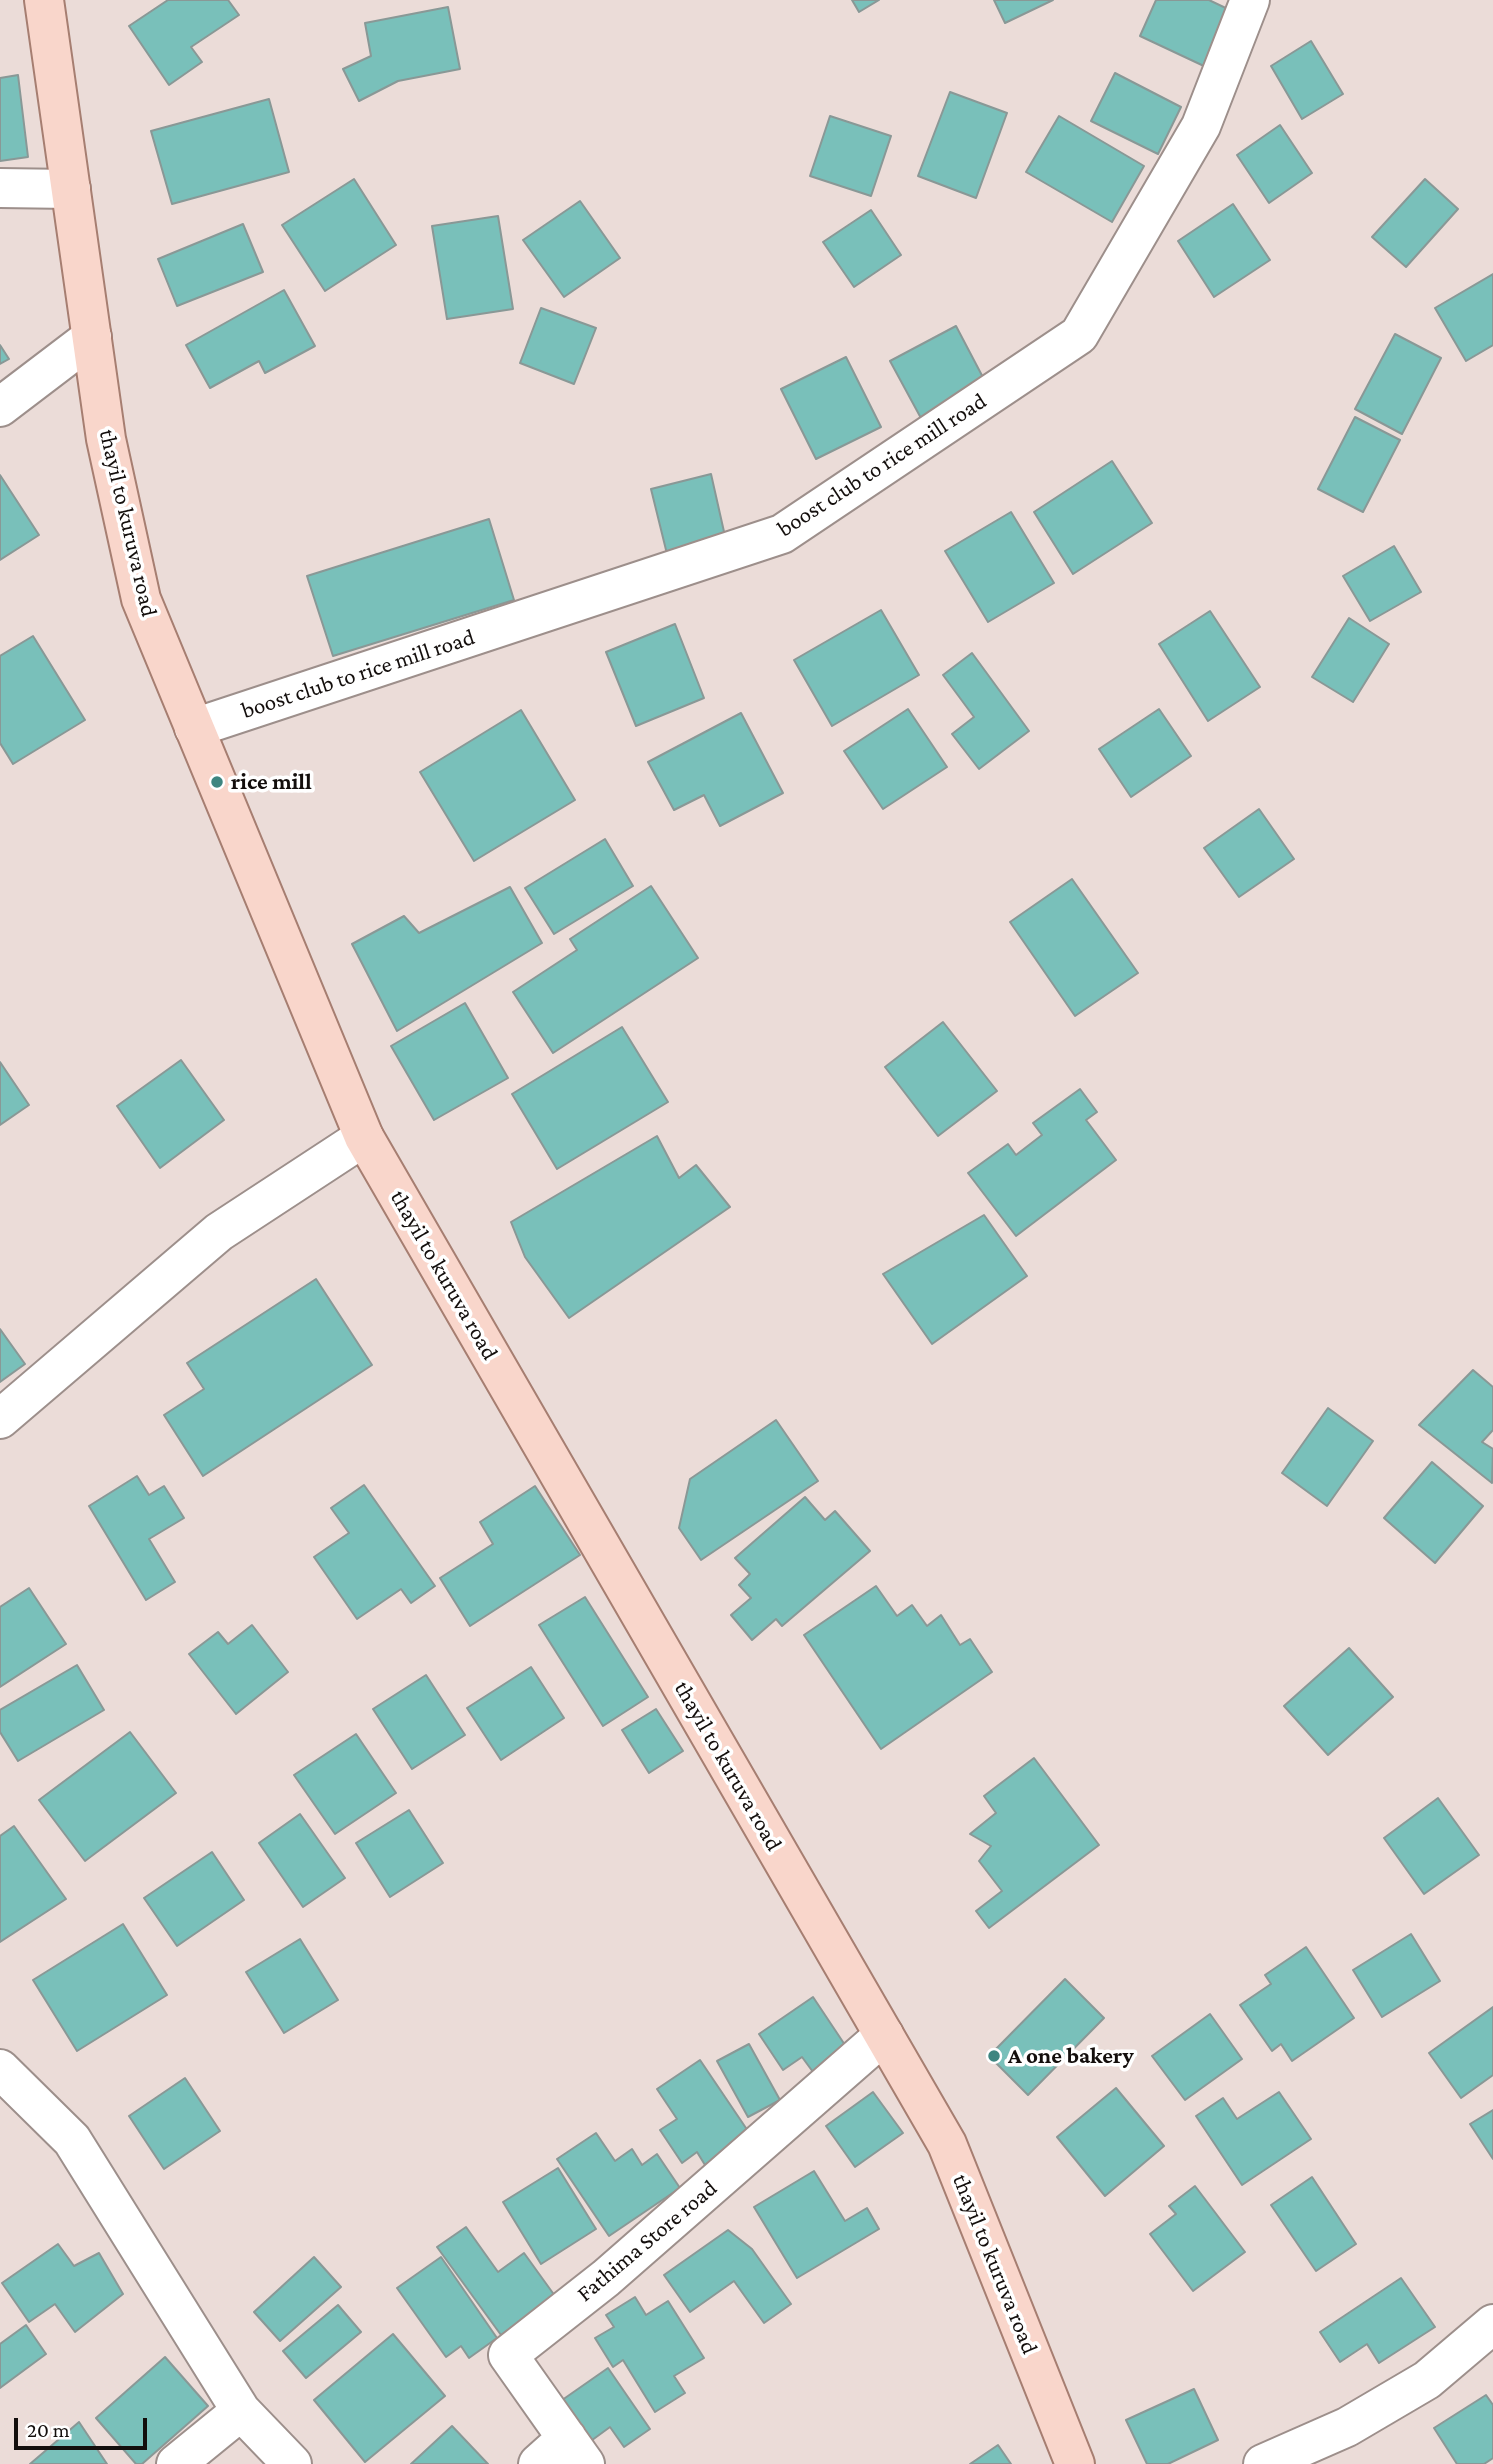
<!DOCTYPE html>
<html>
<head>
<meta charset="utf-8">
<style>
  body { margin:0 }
  #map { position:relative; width:1493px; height:2464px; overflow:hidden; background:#ebdcd8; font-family:"Crimson Pro",serif }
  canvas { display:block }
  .scale { position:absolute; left:14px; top:2418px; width:133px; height:32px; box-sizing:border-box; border:4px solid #130e0c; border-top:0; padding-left:9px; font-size:21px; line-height:24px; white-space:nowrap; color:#130e0c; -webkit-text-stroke:5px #fff; paint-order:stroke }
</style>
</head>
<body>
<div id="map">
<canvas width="1493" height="2464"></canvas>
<div class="scale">20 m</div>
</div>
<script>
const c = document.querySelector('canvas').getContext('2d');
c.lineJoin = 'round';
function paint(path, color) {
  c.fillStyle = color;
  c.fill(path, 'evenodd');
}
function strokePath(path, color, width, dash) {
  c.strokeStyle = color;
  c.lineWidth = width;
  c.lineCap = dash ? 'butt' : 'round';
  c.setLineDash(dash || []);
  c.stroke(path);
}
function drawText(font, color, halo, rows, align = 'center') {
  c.font = font + ' "Crimson Pro",serif';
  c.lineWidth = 7;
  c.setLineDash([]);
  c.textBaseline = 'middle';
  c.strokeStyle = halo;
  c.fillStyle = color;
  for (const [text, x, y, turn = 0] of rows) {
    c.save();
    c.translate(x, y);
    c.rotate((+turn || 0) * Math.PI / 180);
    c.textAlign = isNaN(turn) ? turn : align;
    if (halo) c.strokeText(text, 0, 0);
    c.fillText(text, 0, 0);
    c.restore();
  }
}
const building = new Path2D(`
  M168 0H228L239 15 191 47 202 62 169 85 129 26Z
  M852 0H879L859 12Z
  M994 0H1053L1005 23Z
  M1156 0H1209L1232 11 1206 67 1140 36Z
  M448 7 460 69 398 81 359 101 343 69 371 56 365 23Z
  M1311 41 1343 94 1302 119 1271 66Z
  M1115 73 1181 107 1158 154 1091 121Z
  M18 75 28 157 0 161V78Z
  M950 92 1007 113 976 198 918 176Z
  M269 99 289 172 172 204 151 131Z
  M830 116 891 136 871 196 810 176Z
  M1059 116 1144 166 1112 222 1026 172Z
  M1280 125 1312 173 1269 203 1237 155Z
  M354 179 396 245 325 291 282 225Z
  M1425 179 1458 209 1406 267 1372 237Z
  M580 201 620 258 564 297 523 240Z
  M1233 204 1270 260 1214 297 1178 241Z
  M871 210 901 255 854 287 823 242Z
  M498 216 513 309 447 319 432 226Z
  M243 224 263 272 177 306 158 259Z
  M1493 274V345L1466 361 1435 308Z
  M284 290 315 346 265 373 259 361 210 388 186 345Z
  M541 308 596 328 574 384 520 363Z
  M956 326 987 385 922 420 890 361Z
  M1395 334 1441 358 1402 434 1355 409Z
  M0 345 9 359 0 364Z
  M846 357 881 427 816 459 781 389Z
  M1355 417 1400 440 1363 512 1318 489Z
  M1112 461 1152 523 1073 574 1034 512Z
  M711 474 727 545 668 558 651 489Z
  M0 475 39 535 0 560Z
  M1011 512 1054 583 988 622 945 551Z
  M489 519 514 600 333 656 307 576Z
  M1394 546 1421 592 1370 621 1343 576Z
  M881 610 919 675 832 726 794 660Z
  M1210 611 1260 687 1208 721 1159 644Z
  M1349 618 1389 644 1353 702 1312 677Z
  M675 624 704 698 636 726 606 652Z
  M33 636 85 720 13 764 0 743V656Z
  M972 653 1029 731 979 769 952 734 974 717 943 675Z
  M908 709 947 767 883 809 844 751Z
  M1159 709 1191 756 1131 797 1099 749Z
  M521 710 575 800 474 861 420 772Z
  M741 713 783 793 720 826 704 795 674 810 648 762Z
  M1259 809 1294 859 1239 897 1204 848Z
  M605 839 633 886 554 934 525 888Z
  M1072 879 1138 973 1075 1016 1010 922Z
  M651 886 698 958 553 1053 513 992 577 950 570 939Z
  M510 887 542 943 397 1031 352 944 404 916 419 933Z
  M465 1003 508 1078 434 1120 391 1046Z
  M943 1022 997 1091 938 1136 885 1067Z
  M622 1027 668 1102 557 1169 512 1094Z
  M181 1060 224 1120 160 1168 117 1106Z
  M0 1062 29 1105 0 1125Z
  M1080 1089 1097 1112 1086 1120 1116 1160 1016 1236 968 1173 1008 1144 1016 1155 1042 1135 1033 1123Z
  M657 1136 679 1178 696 1165 730 1207 569 1318 525 1257 511 1222Z
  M984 1215 1027 1276 932 1344 883 1274Z
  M316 1279 372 1365 203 1476 164 1415 204 1389 187 1363Z
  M0 1329 25 1364 0 1382Z
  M1473 1370 1493 1387V1430L1482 1442 1493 1449 1492 1483 1419 1425Z
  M1328 1408 1373 1441 1327 1506 1282 1473Z
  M776 1420 818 1481 701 1560 679 1528 690 1479Z
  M1432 1462 1483 1506 1435 1563 1384 1518Z
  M137 1476 149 1495 164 1486 184 1518 149 1539 175 1582 146 1600 89 1506Z
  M364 1485 435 1586 411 1603 401 1589 357 1619 314 1557 349 1533 331 1508Z
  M535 1486 580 1555 470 1626 440 1578 493 1544 480 1522Z
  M805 1497 825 1520 835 1511 870 1551 782 1626 776 1619 752 1640 731 1615 751 1598 739 1585 750 1574 735 1558Z
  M876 1586 897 1616 912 1605 927 1626 941 1615 960 1645 970 1639 992 1672 881 1749 804 1635Z
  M29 1588 66 1644 0 1687V1607Z
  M585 1597 648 1697 603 1726 539 1625Z
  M252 1625 288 1672 236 1714 189 1654 218 1632 228 1644Z
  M1349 1648 1393 1697 1328 1755 1284 1706Z
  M77 1665 104 1710 18 1761 0 1732V1710Z
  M531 1667 564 1718 501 1760 467 1708Z
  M426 1675 465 1735 412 1769 373 1709Z
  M656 1709 683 1751 649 1773 622 1730Z
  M130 1732 176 1793 85 1861 39 1800Z
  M356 1734 396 1793 335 1834 294 1775Z
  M1034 1758 1099 1845 989 1928 976 1911 1002 1891 979 1861 991 1846 970 1834 996 1813 984 1796Z
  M1438 1798 1479 1855 1424 1894 1384 1838Z
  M409 1810 443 1863 390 1897 356 1843Z
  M300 1814 345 1878 303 1907 259 1843Z
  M14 1826 66 1899 0 1942V1836Z
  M212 1852 244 1900 177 1946 144 1898Z
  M123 1924 167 1995 77 2051 33 1980Z
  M1411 1934 1440 1981 1382 2017 1353 1970Z
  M300 1939 338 2000 284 2033 246 1972Z
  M1306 1947 1354 2018 1292 2061 1281 2044 1272 2051 1240 2005 1271 1984 1265 1975Z
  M1065 1979 1104 2018 1028 2095 989 2056Z
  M813 1997 847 2048 813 2072 802 2057 783 2070 759 2034Z
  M1493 2007V2075L1461 2098 1429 2053Z
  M1210 2014 1242 2059 1185 2100 1152 2056Z
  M749 2044 780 2100 748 2117 717 2061Z
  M700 2060 750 2134 705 2165 697 2152 682 2163 660 2130 677 2119 657 2089Z
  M185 2078 220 2131 164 2169 129 2116Z
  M1116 2088 1164 2146 1105 2196 1057 2137Z
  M873 2092 903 2133 855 2167 826 2126Z
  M1279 2092 1311 2139 1242 2185 1196 2116 1223 2098 1237 2119Z
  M1493 2110V2159L1470 2124Z
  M596 2133 615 2161 632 2149 642 2165 657 2154 680 2188 609 2236 557 2159Z
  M558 2168 596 2229 541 2264 503 2202Z
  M814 2171 845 2221 867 2208 879 2229 797 2278 754 2207Z
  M1312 2177 1356 2244 1316 2271 1271 2205Z
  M1195 2186 1245 2252 1193 2291 1150 2234 1176 2214 1169 2206Z
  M466 2227 498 2272 524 2253 555 2296 501 2335 437 2247Z
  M728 2230 752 2249 791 2304 764 2323 734 2281 690 2312 664 2275Z
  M58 2244 74 2266 99 2253 123 2294 75 2332 55 2304 29 2322 2 2283Z
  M314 2257 341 2287 280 2341 254 2312Z
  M441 2257 497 2338 469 2358 461 2346 446 2357 397 2288Z
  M1401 2278 1435 2327 1379 2363 1367 2344 1340 2362 1320 2332Z
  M635 2297 646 2315 668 2301 704 2358 674 2376 685 2393 655 2412 623 2360 613 2367 595 2338 614 2327 606 2315Z
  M338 2305 361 2332 306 2378 283 2351Z
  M26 2325 46 2354 0 2388V2344Z
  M393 2334 445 2396 365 2462 314 2400Z
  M165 2357 208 2406 142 2464H136L96 2418Z
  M608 2368 650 2429 624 2447 610 2427 584 2446 555 2405Z
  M1194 2389 1218 2440 1168 2464H1147L1126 2420Z
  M1486 2395 1493 2405V2458L1484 2464H1457L1434 2428Z
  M79 2422 107 2464H30Z
  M452 2426 488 2464H411Z
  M998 2445 1011 2464H970Z`);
paint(building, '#79c0ba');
strokePath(building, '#899896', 2);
const minor = new Path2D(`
  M0 188 71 189
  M0 407 92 337
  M194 728 782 534 1079 335 1201 126 1250 0
  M0 1419 219 1232 364 1137
  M0 2069 72 2140 241 2411 292 2464
  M176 2464 241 2411
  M538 2464 567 2438
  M585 2464 508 2355 606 2278 884 2035
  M1263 2464 1347 2427 1427 2380 1493 2324`);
const major = new Path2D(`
  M44 0 106 439 141 599 364 1137 947 2144 1075 2464`);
strokePath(minor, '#9d8f8b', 42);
strokePath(major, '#a67e71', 42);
strokePath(minor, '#fff', 38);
strokePath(major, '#f9d6cb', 38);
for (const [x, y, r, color] of [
  [217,782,7,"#3e8580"],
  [994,2056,7,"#3e8580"]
]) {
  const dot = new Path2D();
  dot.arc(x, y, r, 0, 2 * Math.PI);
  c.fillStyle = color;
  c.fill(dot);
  strokePath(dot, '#fff', 2.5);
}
drawText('23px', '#130e0c', '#fff', [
  ["boost club to rice mill road",882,465,-33],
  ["thayil to kuruva road",128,523,77],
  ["boost club to rice mill road",358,674,-18],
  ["thayil to kuruva road",444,1275,60],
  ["thayil to kuruva road",728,1766,60],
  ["Fathima Store road",647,2241,-40],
  ["thayil to kuruva road",995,2264,68]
]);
drawText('bold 23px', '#130e0c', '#fff', [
  ["rice mill",231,782],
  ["A one bakery",1008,2056]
], 'left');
</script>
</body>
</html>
